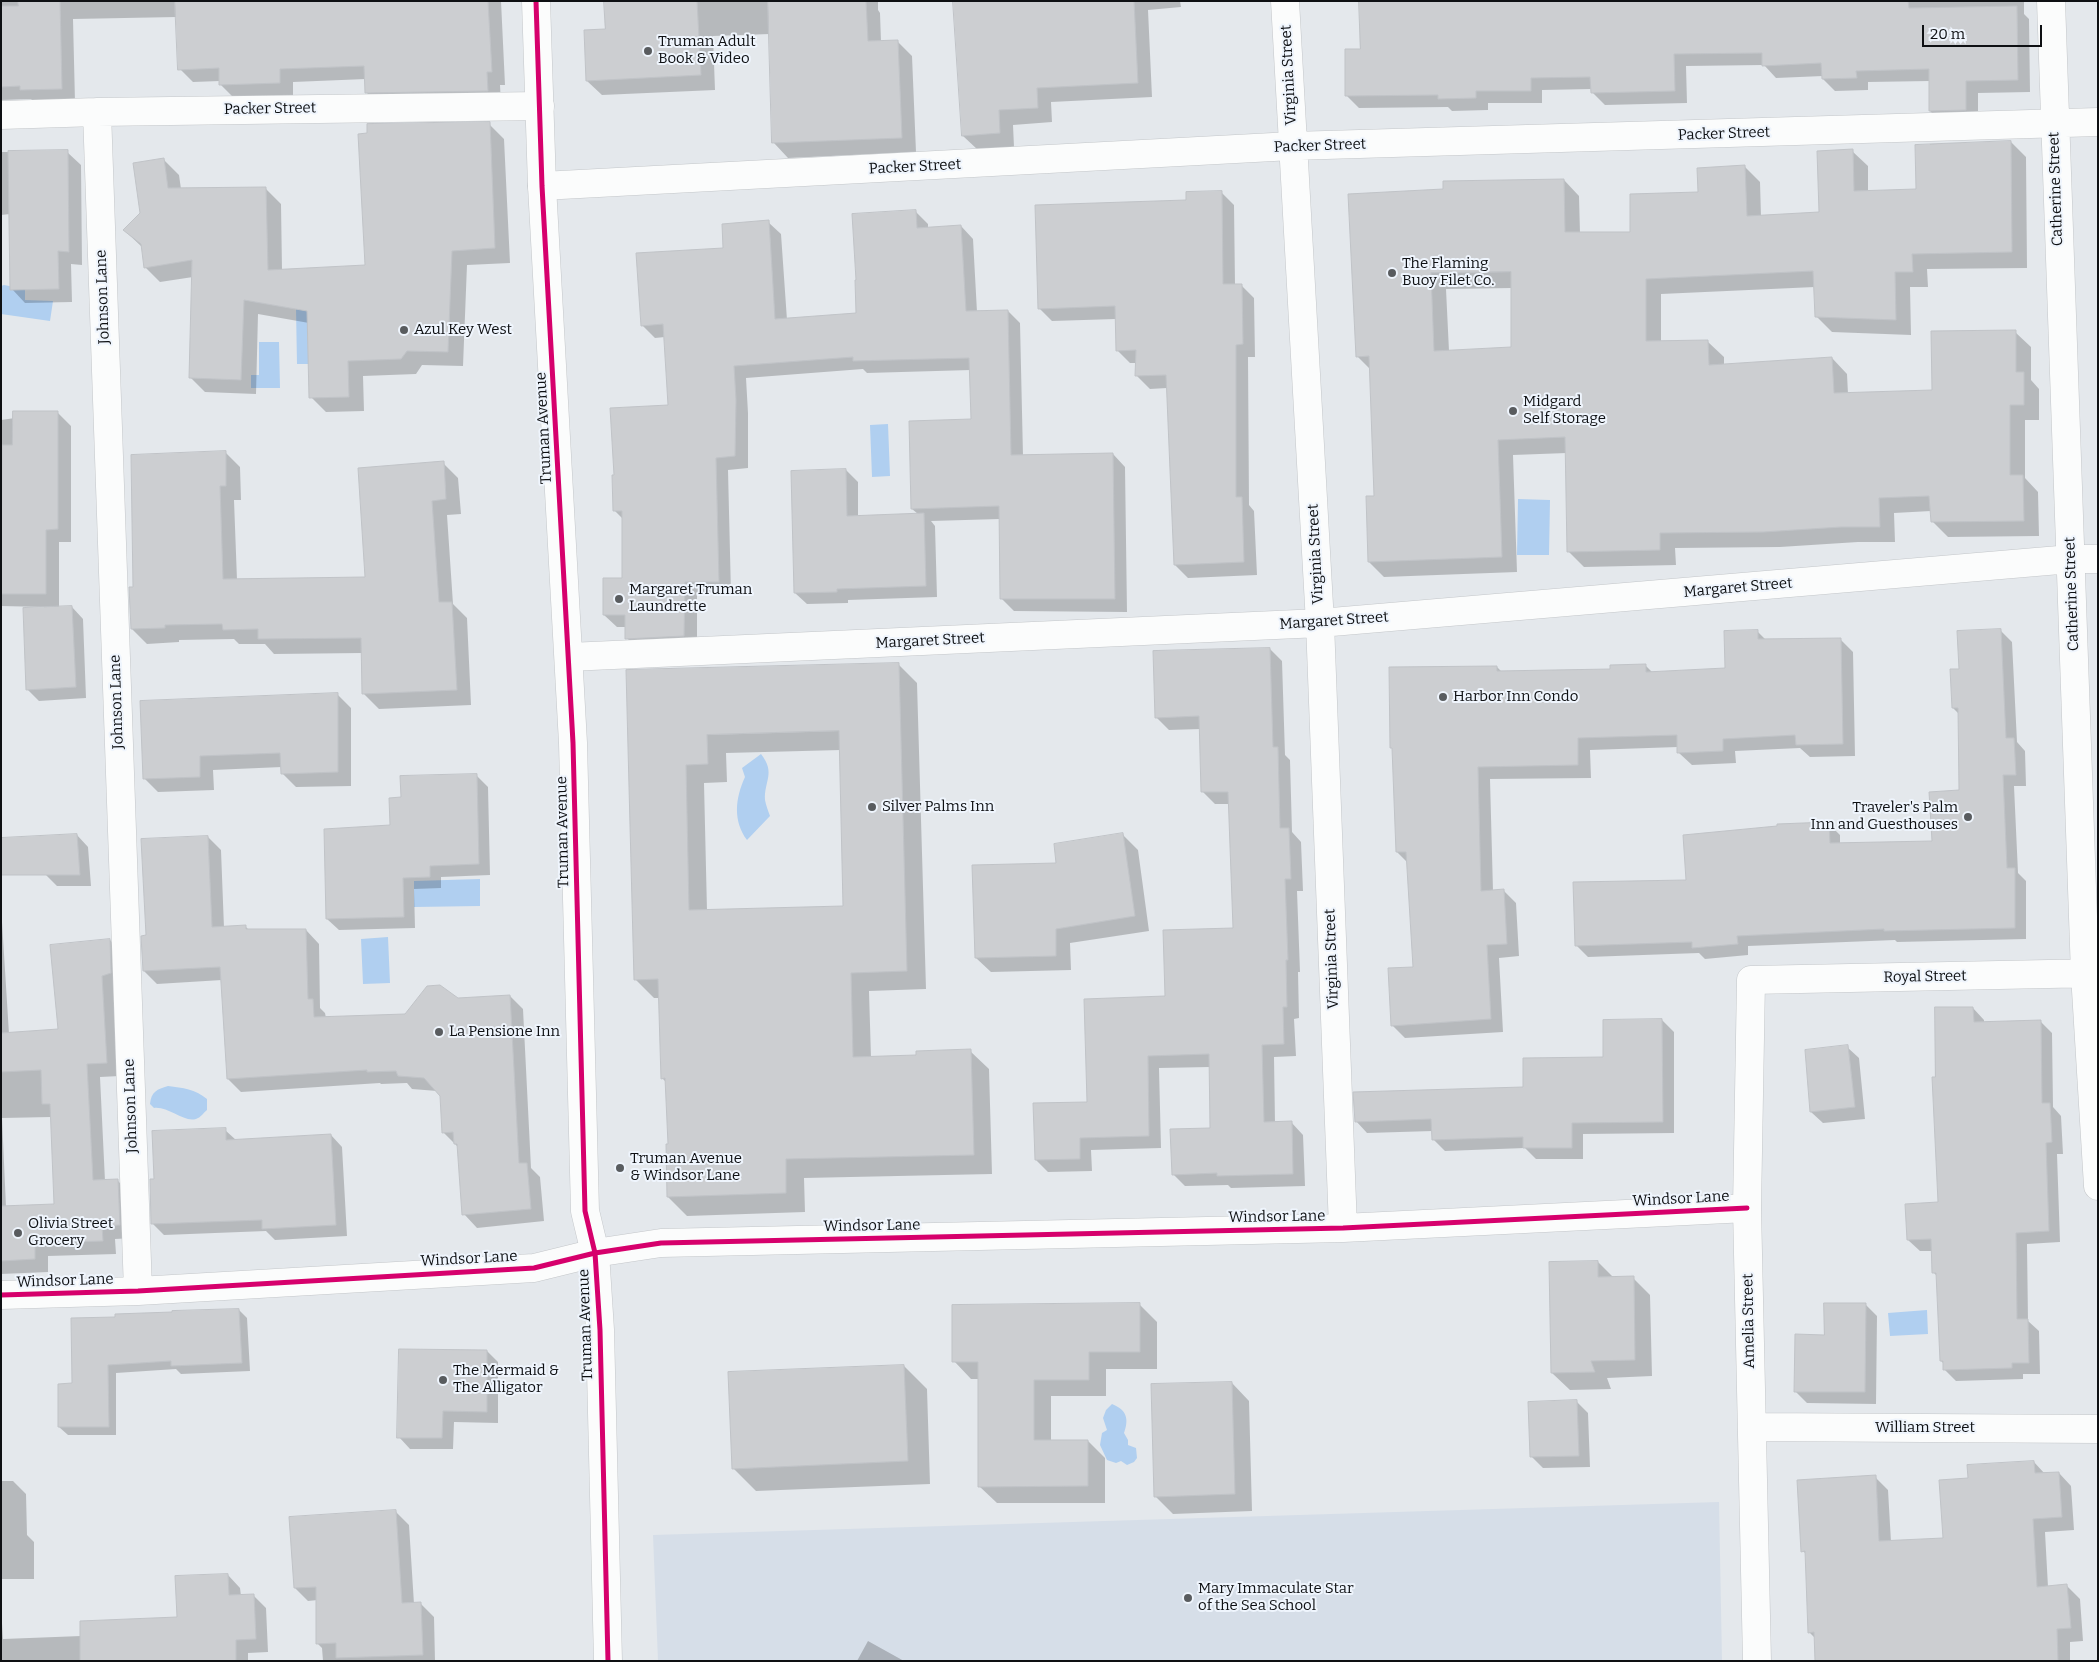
<!DOCTYPE html>
<html>
<head>
<meta charset="utf-8">
<style>
  body { margin:0 }
  #map { position:relative; width:2099px; height:1662px; overflow:hidden; background:#e4e8ec; font-family:Bitter,serif }
  canvas { display:block }
  .frame { position:absolute; inset:0; border:2px solid #0e1013; pointer-events:none }
  .scale { position:absolute; left:1922px; top:25px; width:120px; height:22px; box-sizing:border-box; border:2px solid #0e1013; border-top:0; padding-left:6px; font-size:15px; line-height:18px; white-space:nowrap; color:#0e1013; -webkit-text-stroke:4px #eff5fd; paint-order:stroke }
</style>
</head>
<body>
<div id="map">
<canvas width="2099" height="1662"></canvas>
<div class="frame"></div>
<div class="scale">20 m</div>
</div>
<script>
const c = document.querySelector('canvas').getContext('2d');
c.lineJoin = 'round';
function paint(path, color) {
  c.fillStyle = color;
  c.fill(path, 'evenodd');
}
function strokePath(path, color, width, dash) {
  c.strokeStyle = color;
  c.lineWidth = width;
  c.lineCap = dash ? 'butt' : 'round';
  c.setLineDash(dash || []);
  c.stroke(path);
}
function drawText(font, color, halo, rows, align = 'center') {
  c.font = font + ' Bitter,serif';
  c.lineWidth = 4;
  c.setLineDash([]);
  c.textBaseline = 'middle';
  c.strokeStyle = halo;
  c.fillStyle = color;
  for (const [text, x, y, turn = 0] of rows) {
    c.save();
    c.translate(x, y);
    c.rotate((+turn || 0) * Math.PI / 180);
    c.textAlign = isNaN(turn) ? turn : align;
    if (halo) c.strokeText(text, 0, 0);
    c.fillText(text, 0, 0);
    c.restore();
  }
}
paint(new Path2D(`
  M1719 1502 1722 1661H658L653 1535Z`), '#d6dee8');
paint(new Path2D(`
  M4 285 25 289V300L53 301 50 321 1 314V286Z
  M333 308 334 364H297L296 309Z
  M259 342H279L280 388H251V375H259Z
  M888 424 890 476 872 477 870 425Z
  M1518 499 1550 500 1549 555H1517Z
  M761 754C776 773 764 781 765 800 766 805 768 811 770 816L747 840C733 821 735 799 745 777L742 768Z
  M480 879V906L414 907V881Z
  M388 937 390 983 363 984 361 939Z
  M168 1086C183 1088 195 1089 207 1099V1110C204 1112 201 1117 198 1118 186 1125 169 1106 154 1108L150 1104C151 1092 157 1089 168 1086Z
  M1927 1310 1928 1334 1890 1336 1888 1313Z
  M1112 1404C1127 1410 1129 1419 1124 1433L1128 1440V1445L1136 1448 1137 1458 1134 1462 1127 1465 1121 1461 1116 1463 1107 1460 1100 1445 1102 1433 1107 1430 1103 1418 1106 1410Z`), '#b0cff0');
paint(new Path2D(`
  M1 1H501L505 85H500L501 104 380 106 366 92V79L293 82V96L234 98 221 85 220 81 193 82 180 69 177 17 73 19 75 102 35 103 31 99 1 100Z
  M606 1H878V10L880 13 881 42 897 41 912 56 916 152 788 158 774 143 770 34 713 36 715 90 602 95 587 81 606 30Z
  M954 1H1180L1181 7 1148 10 1152 97 1051 102 1052 122 1013 125 1014 147 978 150 963 136Z
  M1361 1H2024V14L2029 19 2030 92 1978 93V122L1942 123 1930 111V81L1868 82V90L1835 91 1823 79V76L1776 78 1764 65 1686 66 1687 103 1605 105 1592 92V89L1542 90V103H1488V110L1452 111 1448 107 1359 108 1347 96 1361 50Z
  M489 124 504 139 510 263 467 265 463 366 422 365 416 374 363 376 364 411 326 412 311 397 309 323 258 314 256 394 205 392 190 377 193 277 160 282 145 267 142 247 124 230 141 214 164 160 179 175 181 189H266L281 204 282 270 366 266Z
  M2011 142 2026 157 2027 268 1927 269 1928 287H1910L1911 335 1832 332 1816 316 1815 287 1661 294V342H1708L1724 357V365L1832 358 1847 374 1848 394 1934 391 2015 332 2031 347V380L2039 389V420H2025V478L2038 492 2039 536 1948 537 1932 521 1931 511 1894 513 1895 542H1858L1780 547 1675 548 1676 565 1584 567 1568 551 1567 453 1513 455 1517 572 1384 577 1369 562 1375 497 1371 370 1357 356 1444 190 1564 180 1579 196 1580 233H1631L1744 166 1760 182 1761 217 1821 213 1852 151 1868 166V192L1918 190 1930 144ZM1512 288 1513 348 1449 351 1446 289Z
  M1 152H67L81 165 82 265 71 264 72 302 25 303 12 289 10 214 1 215Z
  M1221 192 1234 205 1235 285H1241L1254 298 1255 357H1248L1249 505 1254 511 1257 575 1188 578 1175 565 1167 388 1150 389 1137 376V363H1130L1117 350 1116 319 1052 321 1039 308 1187 202Z
  M915 211 928 224V228L961 226 973 239 977 312 1008 311 1020 323 1023 456 1113 454 1125 467 1127 612 1014 611 1001 598 1000 519 931 521 935 526 937 597 848 600V603L807 604 795 593 846 470 858 482V517L918 514 912 509 972 421 971 370 867 373 863 369 746 378 748 413V468L728 470 731 594H697V648L639 651 627 638 626 627H617L604 615 623 580V519L614 510 669 406 665 337 655 338 642 325 725 249 768 222 781 234 787 320 857 314Z
  M57 412 71 426V542H59V608L72 607 83 619 86 698 39 701 27 689 44 607 1 606V420Z
  M225 452 240 467 241 500H234L237 580 367 578 443 463 458 478 461 514 447 515 453 604 467 618 471 705 379 709 364 694 363 653 274 654 265 644H239L234 639 179 640V642L147 644 132 629 135 588Z
  M2000 630 2012 642 2017 742 2025 751 2026 786H2014L2018 873 2026 881V939L1897 942 1895 940 1748 946V955L1705 959 1699 953 1588 957 1576 945 1688 881 1829 824 1840 835V844L1933 842 1961 791 1959 714 1953 708 1961 670Z
  M1757 631 1766 640 1840 639 1853 652 1855 756 1810 757 1800 748 1735 751 1736 763 1692 765 1679 753 1678 747 1590 750 1591 778 1490 779 1493 891 1503 890 1516 903 1519 956 1499 958 1503 1032 1405 1038 1392 1025 1414 968 1408 863 1397 852 1497 667 1502 672 1611 670 1645 665 1653 673 1727 670Z
  M1270 649 1282 661 1285 755 1290 760 1292 832 1301 842 1303 891H1297L1300 972H1298L1299 1018 1294 1019 1296 1056 1274 1057 1275 1123 1291 1122 1303 1135 1305 1186 1231 1188 1228 1185 1185 1186 1173 1174 1212 1129 1210 1067 1159 1068 1161 1148 1091 1150 1092 1171 1048 1172 1036 1160 1088 1103 1166 997 1234 930 1230 804H1215L1203 792 1201 729 1169 730 1156 717Z
  M899 665 917 683 926 989 869 991 871 1058 917 1056 970 1051 989 1069 992 1174 804 1178 805 1212 687 1216 668 1197 669 1146 667 1083 662 1078 660 998H654L635 979 628 671ZM841 750 844 908 707 911 704 783 727 782 726 753Z
  M337 694 351 708V786L296 787 282 773V767L213 770 214 790 158 792 144 778Z
  M476 775 488 787 490 875 441 877V888L414 889 415 928 339 930 327 919 391 826 403 799Z
  M77 835 88 847 91 886H57L46 875Z
  M1123 835 1138 850 1149 931 1070 943 1071 970 991 972 976 958 1057 864Z
  M208 837 221 850 224 928 245 926 250 931 306 930 319 944 320 1008 325 1013 326 1018 406 1015 457 999 510 996 523 1009 531 1168 540 1177 544 1221 477 1228 464 1214 458 1147 443 1132 441 1095 437 1091 412 1089 407 1083 381 1084 380 1083 241 1092 228 1079 222 980 157 984 144 971 147 937Z
  M1 906 9 1034 59 1030 110 940 123 954 120 1076 100 1077 105 1181H118L131 1194 133 1238 115 1239 116 1254 48 1256V1272L1 1274ZM52 1117 55 1206 6 1207 2 1118Z
  M1973 1008 1984 1020V1023L2041 1022 2052 1033 2053 1107 2061 1116 2063 1154H2057L2060 1242 2027 1244 2028 1321 2039 1331 2040 1374H2023V1379L1956 1381 1944 1369V1364L1941 1361 1937 1276 1934 1273 1933 1251H1920L1908 1240 1940 1203 1937 1078Z
  M1662 1020 1674 1032V1133L1583 1134V1159H1536L1525 1148 1445 1151 1433 1139V1131L1367 1133 1356 1121 1524 1088 1604 1058Z
  M1847 1047 1859 1058 1865 1119 1823 1123 1811 1112Z
  M225 1130 236 1140 331 1135 342 1147 347 1236 275 1240 266 1231 164 1235 153 1224 155 1180Z
  M1598 1262 1614 1278H1633L1650 1295 1652 1376 1607 1378 1611 1389 1570 1390 1552 1373Z
  M1140 1305 1157 1322V1369H1106V1396H1051V1441H1088L1105 1458V1503H997L979 1486V1379H971L954 1361Z
  M1866 1305 1877 1316 1876 1404 1807 1403 1795 1391 1825 1336Z
  M239 1310 247 1318 250 1371 181 1374 176 1369 116 1373V1435H68L59 1427 73 1384 173 1314Z
  M487 1351 498 1362V1423L454 1422 453 1449H410L399 1437Z
  M904 1366 927 1389 930 1484 756 1491 733 1468Z
  M1232 1383 1249 1401 1252 1511 1173 1514 1155 1496Z
  M1577 1402 1588 1413 1590 1467 1543 1468 1531 1456Z
  M2034 1462 2045 1474 2059 1473 2071 1486 2074 1530 2045 1532 2048 1587 2067 1586 2080 1599 2083 1641 2070 1642V1661H1816L1815 1638 1809 1632 1807 1555 1803 1551 1875 1477 1888 1490 1891 1542 1944 1539 1969 1479Z
  M1 1481H13L26 1494 27 1535 34 1542V1579H1Z
  M396 1512 409 1525 414 1604 420 1603 434 1617 435 1661H323L322 1648 317 1643 318 1600 308 1601 295 1588Z
  M228 1575 240 1588 241 1596 253 1595 266 1608 268 1652 248 1653V1661H1V1607L3 1639 81 1636 179 1619Z
  M868 1641 904 1661H857Z`), '#0003');
const building = new Path2D(`
  M18 1H60L62 89 20 90V86L1 87V6H18Z
  M175 1H488L492 72H487L488 91 365 93 364 66 280 69V83L219 85V68L178 70Z
  M604 1H697L701 75 586 81 584 30 605 29Z
  M768 1H866L868 41 898 40 902 138 772 143Z
  M953 1H1134L1138 83 1037 88 1038 108 999 110 1000 133 962 136Z
  M1359 1H1908L1909 8 2017 6 2018 80 1966 81V110L1929 111V69L1856 71 1857 78 1822 79 1821 63 1762 66V53L1674 54 1675 91 1591 93 1590 77 1531 78V91H1476V98L1438 99V95L1345 96V49H1360Z
  M490 122 495 248 452 251 448 352 407 351 401 359 348 361 349 397 309 398 307 311 244 300 241 380 189 378 192 260 144 268 141 244 123 230 140 213 133 163 164 158 168 188 266 187 268 270 365 265 358 134 367 133V124Z
  M2011 141 2012 252 1912 254 1913 272H1895L1896 320 1815 317 1813 271 1646 279V341L1708 340 1709 365 1832 357 1834 393 1932 390 1931 331 2016 330V372H2024V405H2010V475H2023L2024 521 1931 522 1929 496 1879 498 1880 527H1841L1763 532 1660 533V550L1567 552 1565 437 1498 440 1502 557 1368 562 1366 496H1374L1369 356 1356 357 1348 194 1443 189V181L1564 179 1565 232H1630V194L1698 192 1697 168 1745 165 1747 216 1819 212 1817 151 1853 149 1854 191 1916 189 1915 145ZM1511 272V347L1434 351 1431 273Z
  M68 150 69 252 58 251 59 289 10 290 8 151Z
  M1222 191 1223 284H1242L1243 344 1236 345V497H1242L1244 562 1174 565 1166 375 1135 376 1136 350 1116 351 1115 306 1038 309 1035 205 1186 200V192Z
  M916 210 917 228 961 225 966 311 1008 310 1011 455 1113 453 1115 599H1000L999 506 911 509 909 421 971 419 969 358 853 361V357L734 366 736 400 735 456 716 458 719 582H685L684 636 625 639V615H603V578H622V511H613L612 475H614L610 408 668 405 663 324 641 326 636 253 723 248 722 224 769 220 775 319 856 313 855 280H856L852 214Z
  M13 411H58V529L46 530V594H1L2 445H12Z
  M226 451V486H220L223 579 365 577 358 468 444 461 446 499 432 501 439 602H452L457 690 362 694 361 638 258 639V629L223 630 222 624 165 625V628L131 629 129 587H133L131 455Z
  M846 469 847 516 924 513 926 586 837 589V592L794 593 791 471Z
  M72 606 76 687 26 690 23 608Z
  M2001 629 2006 738H2014L2016 775H2003L2007 868H2015V928L1884 931V929L1737 936 1738 944 1692 948V942L1575 946 1573 882 1686 880 1683 835 1777 826V824L1829 822 1830 843 1932 841 1929 792 1959 790 1958 708H1952L1950 669H1959L1957 631Z
  M1758 630V639L1841 638 1843 744 1796 745 1795 735 1723 739V751L1677 753V735L1578 738V765L1478 767 1481 891 1504 889 1507 944 1487 945 1491 1019 1391 1026 1388 968 1413 967 1406 852H1396L1392 748H1390L1389 667 1497 666V671L1610 669V665L1646 664V672L1725 668 1724 631Z
  M1270 648 1273 747H1278L1280 828H1289L1291 879H1285L1288 960H1286L1287 1007H1283L1284 1044 1262 1045 1264 1122 1292 1121 1293 1174 1217 1176V1173L1172 1175 1170 1129 1210 1128 1209 1054 1148 1056 1149 1136 1080 1138V1159L1035 1160 1033 1103 1087 1102 1084 999 1165 996 1163 930 1233 928 1228 792H1201L1199 716 1155 718 1153 651Z
  M899 663 907 971 851 973 853 1057 916 1055V1051L971 1049 974 1155 786 1159V1193L667 1197 666 1144H668L665 1078 661 1079 658 979 634 980 626 670ZM839 731 843 906 689 910 686 765 708 764 707 735Z
  M338 693V772L281 774 280 753 200 756V777L143 779 140 701Z
  M477 774 479 864 430 866V877L403 878 404 917 326 919 324 829 390 825 389 798 401 797 400 776Z
  M1123 833 1135 916 1056 929V956L975 958 972 865 1056 863 1054 844Z
  M77 834 80 875H1V838Z
  M208 836 212 927 246 925V929H306L308 999H313L314 1017 405 1014 427 986 440 985 458 998 510 995 519 1163H527L531 1209 462 1215 457 1144H454L453 1132 442 1133 440 1096 424 1078 398 1076 396 1071 367 1072V1070L227 1079 220 967 143 971 141 936 146 935 141 839Z
  M110 939 111 973 102 976 107 1063 87 1064 93 1180 118 1179 120 1225 102 1226 103 1241 35 1243V1259L1 1261V1206L54 1204 50 1104H42L41 1070 1 1072V1033L58 1029 50 945Z
  M1935 1007H1973L1974 1022 2041 1020 2042 1103H2050L2052 1142 2046 1143 2049 1231 2016 1233 2017 1319H2028L2029 1363H2012V1368L1943 1370V1361H1940L1936 1273H1932L1931 1239 1907 1240 1905 1204 1938 1202 1932 1077H1935Z
  M1662 1019 1663 1122 1572 1123V1148H1523V1137L1432 1140 1431 1119 1355 1122 1353 1092 1523 1087V1058L1603 1057V1020Z
  M1848 1045 1855 1107 1810 1112 1805 1050Z
  M226 1128V1140L331 1134 336 1225 262 1229V1220L151 1224 150 1179H154L152 1131Z
  M1598 1261V1277L1634 1276 1635 1360 1591 1361 1595 1372 1551 1373 1549 1262Z
  M1140 1303V1352H1089V1380H1034V1440H1088V1486L978 1487V1362H952V1305Z
  M1824 1303H1866L1865 1392H1794L1795 1334 1824 1335Z
  M239 1309 242 1363 171 1366V1361L108 1365 109 1427H58V1384L72 1383 71 1318 115 1317V1314L172 1312V1311Z
  M399 1349 487 1350V1412L443 1411 442 1438H397Z
  M904 1365 908 1461 732 1469 728 1372Z
  M1232 1382 1235 1494 1154 1497 1151 1384Z
  M1577 1400 1579 1456 1530 1457 1528 1402Z
  M2034 1461 2035 1473 2059 1472 2062 1517 2033 1519 2037 1587 2067 1584 2071 1628 2057 1629 2058 1661H1815L1814 1632 1808 1633 1805 1551 1801 1552 1797 1480 1876 1475 1879 1541 1943 1538 1939 1480 1968 1478 1967 1465Z
  M396 1510 402 1603 421 1602 423 1655 336 1658V1643L316 1644V1587L294 1588 289 1517Z
  M228 1574 229 1595 254 1594 256 1639 236 1640V1661H80V1621L177 1617 175 1576Z`);
paint(building, '#ccced1');
strokePath(building, '#c0c3c7', 1);
const minor = new Path2D(`
  M1285 1 1320 623 1343 1228
  M2051 1 2085 974 2098 1186
  M97 112 138 1291
  M1 115 97 112 540 106
  M542 186 1292 146 2098 122
  M569 657 1320 623 2071 559H2098
  M1 1295 138 1291 534 1268 595 1253 661 1243 1343 1228 1747 1208
  M1752 1427 2098 1429
  M1757 1661 1747 1208 1751 980 2098 973`);
const major = new Path2D(`
  M536 1 542 186 573 743 585 1211 595 1253 600 1330 608 1661`);
strokePath(minor, '#c3c6c9', 29);
strokePath(major, '#c3c6c9', 29);
strokePath(minor, '#fbfcfc', 28);
strokePath(major, '#fbfcfc', 28);
strokePath(new Path2D(`
  M536 1 542 186 573 743 585 1211 595 1253 600 1330 608 1661
  M1 1295 138 1291 534 1268 595 1253 661 1243 1343 1228 1747 1208`), '#d6006c', 5);
for (const [x, y, r, color] of [
  [648,51,5,"#595c5f"],
  [1392,273,5,"#595c5f"],
  [404,330,5,"#595c5f"],
  [1513,411,5,"#595c5f"],
  [619,599,5,"#595c5f"],
  [1443,697,5,"#595c5f"],
  [872,807,5,"#595c5f"],
  [1968,817,5,"#595c5f"],
  [439,1032,5,"#595c5f"],
  [620,1168,5,"#595c5f"],
  [18,1233,5,"#595c5f"],
  [443,1380,5,"#595c5f"],
  [1188,1598,5,"#595c5f"]
]) {
  const dot = new Path2D();
  dot.arc(x, y, r, 0, 2 * Math.PI);
  c.fillStyle = color;
  c.fill(dot);
  strokePath(dot, '#eff5fd', 2);
}
drawText('15px', '#0e1013', '#eff5fd', [
  ["Truman Adult",658,42],
  ["Book & Video",658,59],
  ["The Flaming",1402,264],
  ["Buoy Filet Co.",1402,281],
  ["Azul Key West",414,330],
  ["Midgard",1523,402],
  ["Self Storage",1523,419],
  ["Margaret Truman",629,590],
  ["Laundrette",629,607],
  ["Harbor Inn Condo",1453,697],
  ["Silver Palms Inn",882,807],
  ["Traveler's Palm",1958,808,"right"],
  ["Inn and Guesthouses",1958,825,"right"],
  ["La Pensione Inn",449,1032],
  ["Truman Avenue",630,1159],
  ["& Windsor Lane",630,1176],
  ["Olivia Street",28,1224],
  ["Grocery",28,1241],
  ["The Mermaid &",453,1371],
  ["The Alligator",453,1388],
  ["Mary Immaculate Star",1198,1589],
  ["of the Sea School",1198,1606]
], 'left');
drawText('15px', '#0e1013', '#eff5fd', [
  ["Virginia Street",1289,75,-93],
  ["Packer Street",270,109,-1],
  ["Packer Street",1724,134,-2],
  ["Packer Street",1320,146,-2],
  ["Packer Street",915,167,-3],
  ["Catherine Street",2056,189,-92],
  ["Johnson Lane",103,297,-92],
  ["Truman Avenue",544,428,-93],
  ["Virginia Street",1316,554,-93],
  ["Margaret Street",1738,588,-5],
  ["Catherine Street",2072,594,-92],
  ["Margaret Street",1334,621,-4],
  ["Margaret Street",930,641,-3],
  ["Johnson Lane",117,702,-92],
  ["Truman Avenue",563,832,-91],
  ["Virginia Street",1332,959,-92],
  ["Royal Street",1925,977,-1],
  ["Johnson Lane",131,1106,-92],
  ["Windsor Lane",1681,1199,-3],
  ["Windsor Lane",1277,1217,-1],
  ["Windsor Lane",872,1226,-1],
  ["Windsor Lane",469,1259,-3],
  ["Windsor Lane",65,1281,-2],
  ["Amelia Street",1749,1321,-91],
  ["Truman Avenue",586,1325,-92],
  ["William Street",1925,1428]
]);
</script>
</body>
</html>
